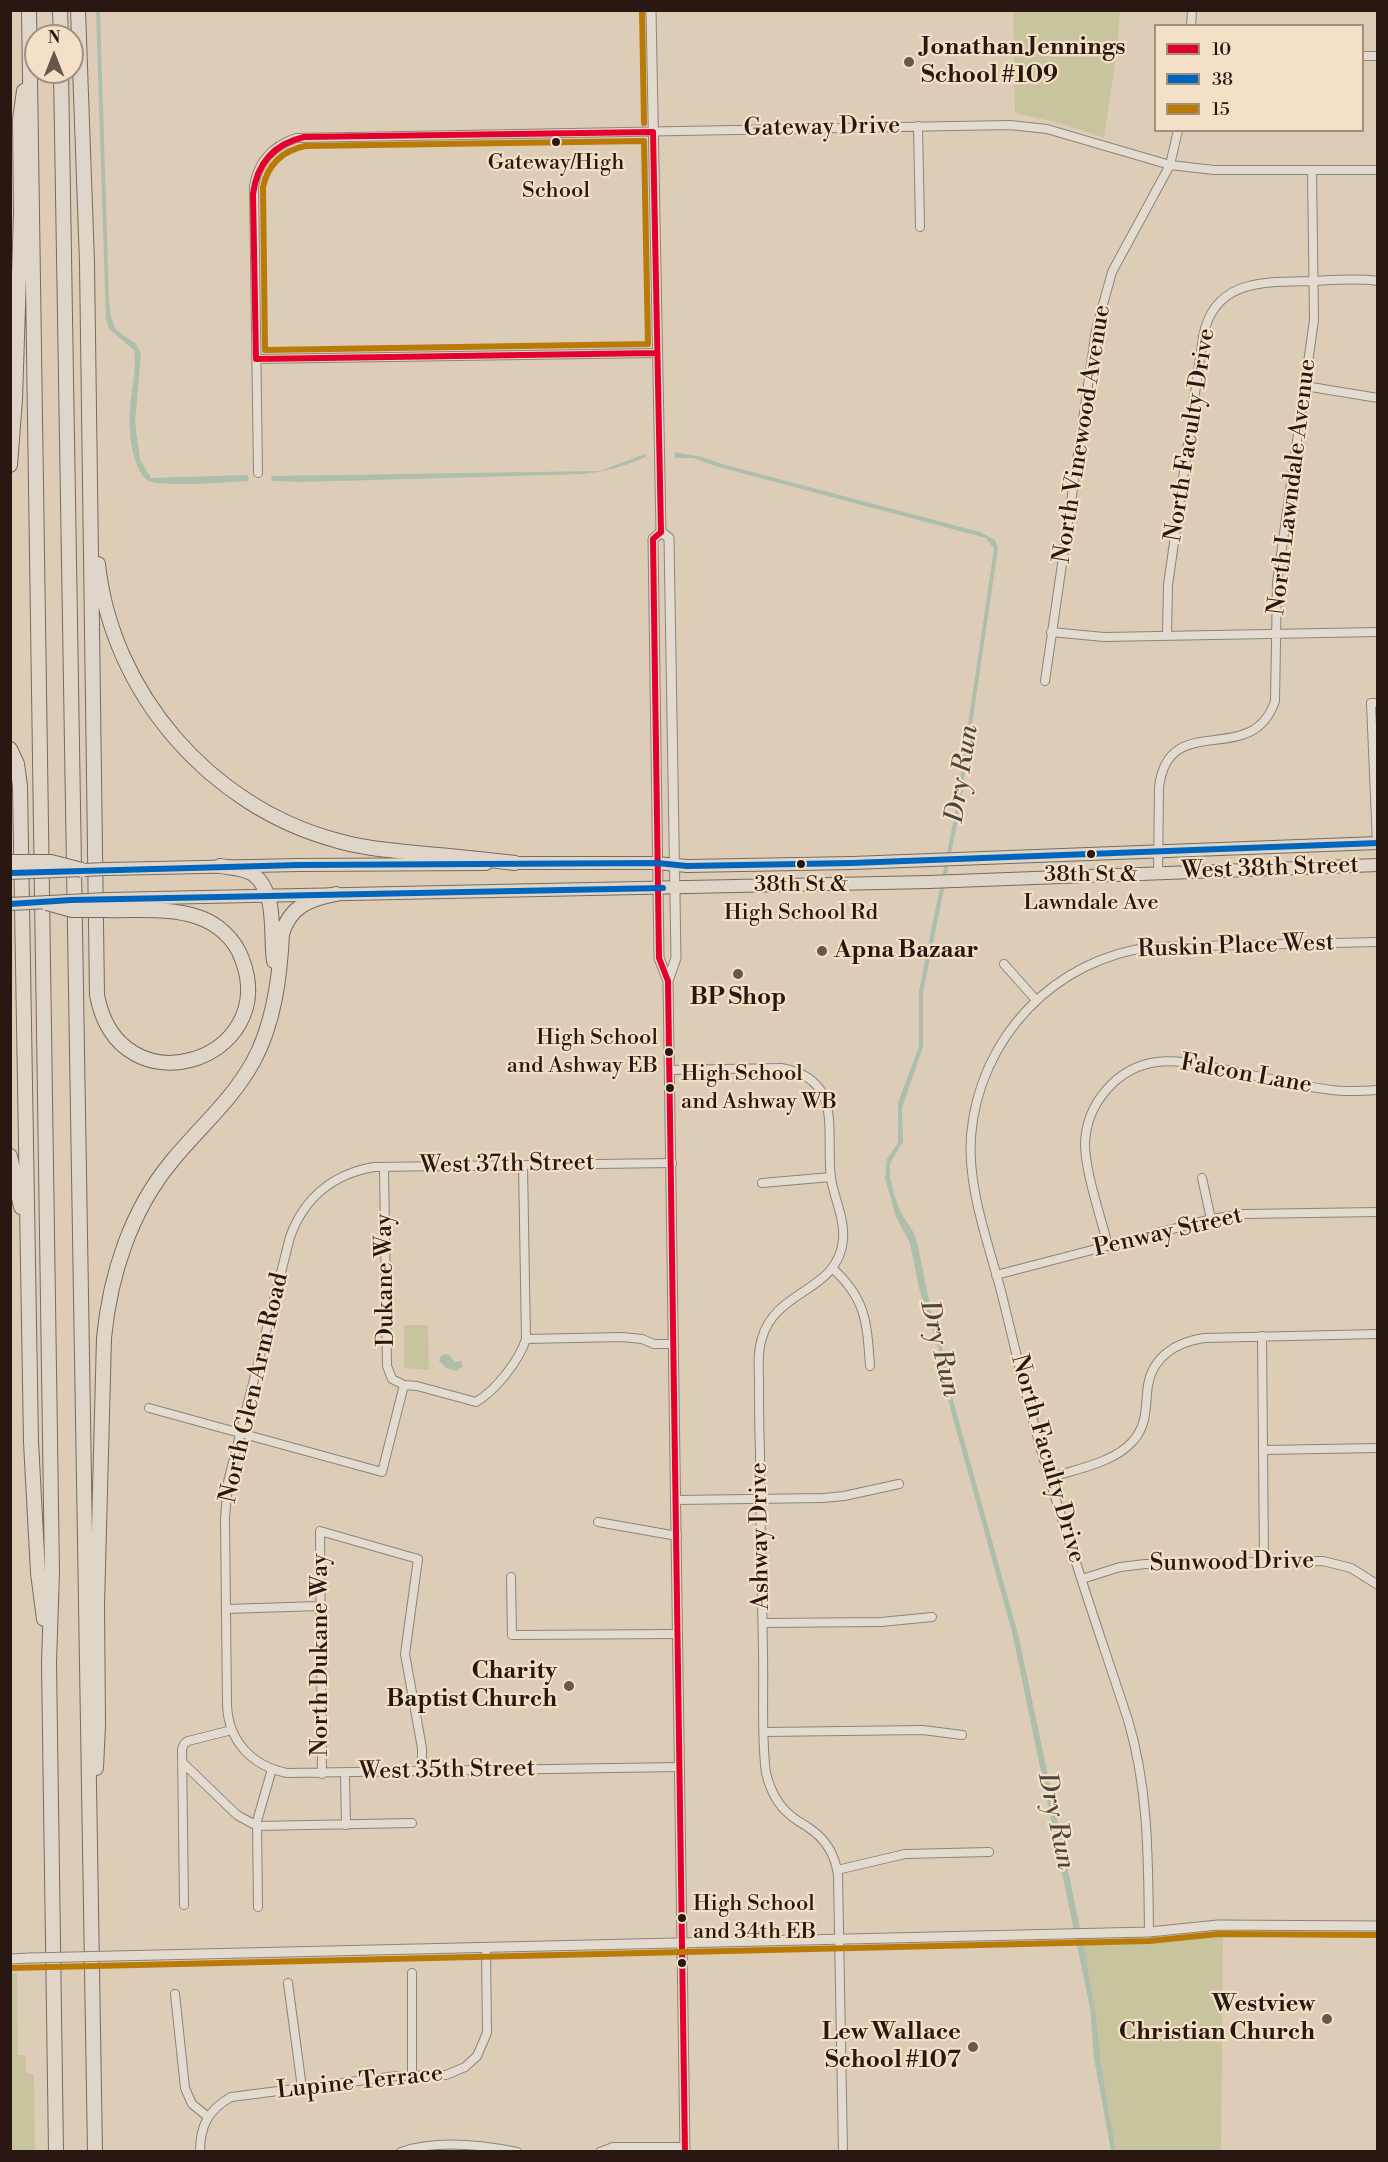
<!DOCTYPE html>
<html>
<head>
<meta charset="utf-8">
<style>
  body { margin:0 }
  #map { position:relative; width:1388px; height:2162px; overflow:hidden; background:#ddcdb7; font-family:"Libre Bodoni",serif }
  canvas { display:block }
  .frame { position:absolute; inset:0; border:12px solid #291711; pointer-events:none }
  .legend { position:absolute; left:1154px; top:24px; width:210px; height:108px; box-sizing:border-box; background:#f3e0c6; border:2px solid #a2907e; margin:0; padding:8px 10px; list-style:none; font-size:18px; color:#291711 }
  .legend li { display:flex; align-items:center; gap:12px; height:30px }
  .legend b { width:30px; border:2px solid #a2907e }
  .north { position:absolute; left:24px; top:24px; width:60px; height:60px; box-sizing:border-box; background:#f3e0c6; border:2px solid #a2907e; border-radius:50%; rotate:0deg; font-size:16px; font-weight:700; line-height:24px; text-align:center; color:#291711 }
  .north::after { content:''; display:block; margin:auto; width:21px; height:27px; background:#68574b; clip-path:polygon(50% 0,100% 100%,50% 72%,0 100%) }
</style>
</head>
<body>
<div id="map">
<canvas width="1388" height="2162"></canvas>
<div class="frame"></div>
<ul class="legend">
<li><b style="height:8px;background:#e4002b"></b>10</li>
<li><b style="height:8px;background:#0065bd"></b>38</li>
<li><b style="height:8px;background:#b97b05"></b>15</li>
</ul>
<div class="north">N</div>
</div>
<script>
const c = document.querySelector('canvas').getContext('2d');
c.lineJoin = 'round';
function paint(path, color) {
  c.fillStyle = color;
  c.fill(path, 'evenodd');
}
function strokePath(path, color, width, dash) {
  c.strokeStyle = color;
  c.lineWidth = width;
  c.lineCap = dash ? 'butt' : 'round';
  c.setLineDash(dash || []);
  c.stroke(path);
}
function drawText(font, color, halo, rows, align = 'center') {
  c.font = font + ' "Libre Bodoni",serif';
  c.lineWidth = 4.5;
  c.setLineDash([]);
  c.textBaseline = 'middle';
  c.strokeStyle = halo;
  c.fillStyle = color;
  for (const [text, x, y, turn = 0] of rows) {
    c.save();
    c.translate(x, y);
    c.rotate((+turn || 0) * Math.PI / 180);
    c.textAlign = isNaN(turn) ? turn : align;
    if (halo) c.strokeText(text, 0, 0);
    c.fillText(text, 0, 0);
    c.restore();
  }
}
paint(new Path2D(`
  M1013 11H1120L1116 56 1104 138 1059 123 1015 113Z
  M404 1325H428L429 1370 404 1368Z
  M1223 1934 1221 2151H1116L1101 2064 1096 2015 1083 1944 1161 1942 1201 1935Z
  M11 1973H17L18 2055H26V2073L34 2074 35 2151H11Z`), '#c8c49e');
paint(new Path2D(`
  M96 11H100L109 301 111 317 116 330 135 343 141 353 135 422 140 460 151 478 248 475 249 481C232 482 158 488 147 480 132 469 128 428 130 410 131 391 137 370 134 350L109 329 106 319Z
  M675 452 702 457 722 464 980 532 995 540 998 548 959 814 923 993V1047L902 1108 903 1142 890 1163V1177L894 1194 901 1213 914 1233 917 1242 932 1315 941 1341 953 1400 1019 1638 1084 1947 1096 2015 1101 2064 1116 2151H1111L1094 2058 1090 2008 1012 1632 953 1418 941 1371V1357L919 1288 910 1243 896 1217 885 1178 887 1159 898 1143V1103L919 1046V991L955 813 994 549 986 538 715 466 693 458H675Z
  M645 454 646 457C624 466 606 472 583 474L303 482 272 481 271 476 600 471Z
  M444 1354 449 1355 455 1362 461 1361 463 1366 457 1371 446 1368 439 1361 440 1357Z`), '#adbeab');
const minor = new Path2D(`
  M1191 26 1192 10
  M1362 56H1378
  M918 126 920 227
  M256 359 657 353
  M1305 386 1378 398
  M258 473 254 186C258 161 273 146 296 138L1010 125 1047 129 1170 165 1214 170H1378
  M1051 632 1104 637 1378 632
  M1167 635 1168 585 1203 337C1214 278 1266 282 1313 281 1334 280 1357 278 1378 281
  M1045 681 1096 330 1112 272 1170 165 1178 130
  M1377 844 1371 703H1378
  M1158 874 1159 787C1169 708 1252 770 1275 701L1277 583 1314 320 1312 170
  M1004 964 1036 1000
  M670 1070 781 1068C845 1079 825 1132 831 1178 834 1198 845 1219 843 1240 838 1292 776 1289 762 1338 757 1352 759 1368 759 1383 759 1405 759 1428 760 1451 760 1519 762 1587 763 1655 764 1694 761 1735 766 1773 770 1789 777 1804 789 1814 795 1820 802 1823 809 1828 826 1839 835 1855 838 1875L843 2152
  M672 1163 374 1167C333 1174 304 1198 290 1237L228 1482 225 1518 227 1704C228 1741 252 1766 287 1773L680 1767
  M523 1165 526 1339
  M384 1167 387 1366 392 1379 404 1385
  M1202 1178 1211 1219
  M762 1183 831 1177
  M1108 1246C1101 1217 1085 1172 1085 1144 1086 1104 1117 1067 1157 1062 1182 1059 1209 1067 1233 1071 1266 1078 1299 1086 1332 1090 1347 1092 1362 1091 1378 1090
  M832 1268C866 1298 867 1323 870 1366
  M996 1275 1211 1219 1243 1214 1378 1212
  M1262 1336 1264 1562
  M149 1408 382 1472 404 1385 417 1386 476 1402C496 1390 519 1361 526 1339L622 1337 642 1339 654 1344H674
  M1263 1450 1378 1448
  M1049 1478C1076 1469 1114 1463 1133 1441 1148 1424 1145 1406 1148 1385 1153 1356 1177 1342 1204 1338L1378 1334
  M676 1500 823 1498 844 1496 899 1484
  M598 1522 677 1536
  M511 1577 512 1635 678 1634
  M1082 1579 1120 1567 1145 1564 1323 1561 1351 1568 1378 1585
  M226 1609 320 1606
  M763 1623 881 1622 932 1617
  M765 1732 923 1730 962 1735
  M182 1762 237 1815 257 1826 412 1823
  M345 1773 346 1825
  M322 1774 320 1531 418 1559 405 1654 422 1748V1772
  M837 1870 905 1854 989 1852
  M184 1905 182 1749 184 1744 188 1741 232 1730
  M258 1907 257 1821 272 1769
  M1149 1932C1148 1860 1149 1790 1128 1720 1099 1632 1068 1543 1042 1453 1027 1401 1015 1348 1002 1295 989 1245 967 1188 971 1136 979 1038 1055 957 1154 947L1378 942
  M412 1973V2076
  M288 1983 302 2088
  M175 1994 185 2088 192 2104 207 2116
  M200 2152C200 2126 208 2110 231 2097L397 2076 446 2075 465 2067 477 2056 487 2033 486 1949
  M401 2152C435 2140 482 2145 517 2152
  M600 2152 613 2147H685`);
const tertiary = new Path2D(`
  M651 10 661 532
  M661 532 669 538 676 958 668 981 685 2152
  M661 532 653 539 659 958 668 981
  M114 1956 1149 1932 1218 1925 1378 1926
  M10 1959 30 1958`);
const primary = new Path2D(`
  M506 863H657L687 866 852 863 1378 843
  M106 869 299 865 486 864
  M107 899 929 882 1378 865`);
const motorway = new Path2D(`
  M29 10 52 1572 49 1663 56 2152
  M60 10 61 36
  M78 10 87 263 97 995C119 1113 281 1061 242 959 235 939 217 923 198 917 170 907 136 911 107 910
  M61 72 95 2152
  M10 465 15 399 21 213 20 119 24 91
  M98 564C112 693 210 806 335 840 361 848 389 850 416 853 449 856 482 859 515 863
  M10 749 17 764 20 786 31 1442 38 1573 44 1619
  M220 866C231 868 244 868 253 874 278 893 270 935 274 961
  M10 1156 21 1207
  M96 1768 98 1725 97 1605 104 1338C110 1275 131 1210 172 1161 199 1128 232 1100 253 1062 274 1024 280 977 282 934 290 906 310 899 336 894`);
strokePath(minor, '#8e8377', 10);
strokePath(tertiary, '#8e8377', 11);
strokePath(primary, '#766b60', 14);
strokePath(motorway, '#766b60', 16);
strokePath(minor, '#e3dbd0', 8);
strokePath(tertiary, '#e3dbd0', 9);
strokePath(primary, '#dfd6c9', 12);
strokePath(motorway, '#dfd6c9', 14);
const tertiaryBridge = new Path2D(`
  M30 1958 114 1956`);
const primaryBridge = new Path2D(`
  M10 873 106 869
  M10 904 107 899`);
const motorwayBridge = new Path2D(`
  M10 862H51L82 870
  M47 903 72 910H107`);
strokePath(tertiaryBridge, '#8e8377', 11, []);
strokePath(primaryBridge, '#766b60', 14, []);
strokePath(motorwayBridge, '#766b60', 16, []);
strokePath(tertiaryBridge, '#e3dbd0', 9);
strokePath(primaryBridge, '#dfd6c9', 12);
strokePath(motorwayBridge, '#dfd6c9', 14);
strokePath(new Path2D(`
  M657 353 256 359 253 194C257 163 274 144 304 137L653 132 661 532
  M661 532 653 539 659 958 668 981 685 2152`), '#e4002b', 6);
strokePath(new Path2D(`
  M10 873 299 865 657 863 687 866 852 863 1378 843
  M10 904 71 900 663 888`), '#0065bd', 6);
strokePath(new Path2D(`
  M642 10 644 123
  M644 141 648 344 265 350 263 187C268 164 282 151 305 146Z
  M10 1968 1149 1941 1218 1934 1378 1935`), '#b97b05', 6);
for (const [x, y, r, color] of [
  [909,62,6,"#68574b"],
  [556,142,5,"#291711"],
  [1091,854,5,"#291711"],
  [801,864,5,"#291711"],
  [822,951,6,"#68574b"],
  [738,974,6,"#68574b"],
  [669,1052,5,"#291711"],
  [670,1088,5,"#291711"],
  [569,1686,6,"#68574b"],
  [682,1918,5,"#291711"],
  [682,1963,5,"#291711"],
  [1327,2019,6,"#68574b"],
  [973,2047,6,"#68574b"]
]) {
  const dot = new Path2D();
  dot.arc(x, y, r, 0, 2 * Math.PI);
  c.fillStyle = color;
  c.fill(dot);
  strokePath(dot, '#f3e0c6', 2);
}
drawText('22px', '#291711', '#f3e0c6', [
  ["Gateway/High",556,164],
  ["School",556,192],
  ["38th St &",1091,876],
  ["Lawndale Ave",1091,904],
  ["38th St &",801,886],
  ["High School Rd",801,914],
  ["High School",658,1039,"right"],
  ["and Ashway EB",658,1067,"right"],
  ["High School",681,1075,"left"],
  ["and Ashway WB",681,1103,"left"],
  ["High School",693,1905,"left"],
  ["and 34th EB",693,1933,"left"]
]);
drawText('bold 24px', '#291711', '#f3e0c6', [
  ["Jonathan Jennings",921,48,"left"],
  ["School #109",921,76,"left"],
  ["Apna Bazaar",834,951,"left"],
  ["BP Shop",738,998,"center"],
  ["Charity",557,1672],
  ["Baptist Church",557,1700],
  ["Westview",1315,2005],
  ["Christian Church",1315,2033],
  ["Lew Wallace",961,2033],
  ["School #107",961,2061]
], 'right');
drawText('24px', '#291711', '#f3e0c6', [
  ["Gateway Drive",822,128,-1],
  ["North Vinewood Avenue",1083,434,-81],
  ["North Faculty Drive",1191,435,-81],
  ["North Lawndale Avenue",1293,487,-83],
  ["West 38th Street",1270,869,-2],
  ["Ruskin Place West",1236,947,-2],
  ["Falcon Lane",1246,1075,10],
  ["West 37th Street",507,1165,-1],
  ["Penway Street",1168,1233,-13],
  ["Dukane Way",386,1280,-91],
  ["North Glen Arm Road",255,1388,-77],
  ["North Faculty Drive",1047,1459,74],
  ["Ashway Drive",761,1536,-91],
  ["Sunwood Drive",1232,1563,-1],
  ["North Dukane Way",321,1655,-90],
  ["West 35th Street",447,1771,-1],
  ["Lupine Terrace",360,2083,-6]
]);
drawText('italic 26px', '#4b473e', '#f3e0c6', [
  ["Dry Run",963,774,-81],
  ["Dry Run",939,1349,76],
  ["Dry Run",1055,1821,78]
]);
</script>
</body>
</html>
